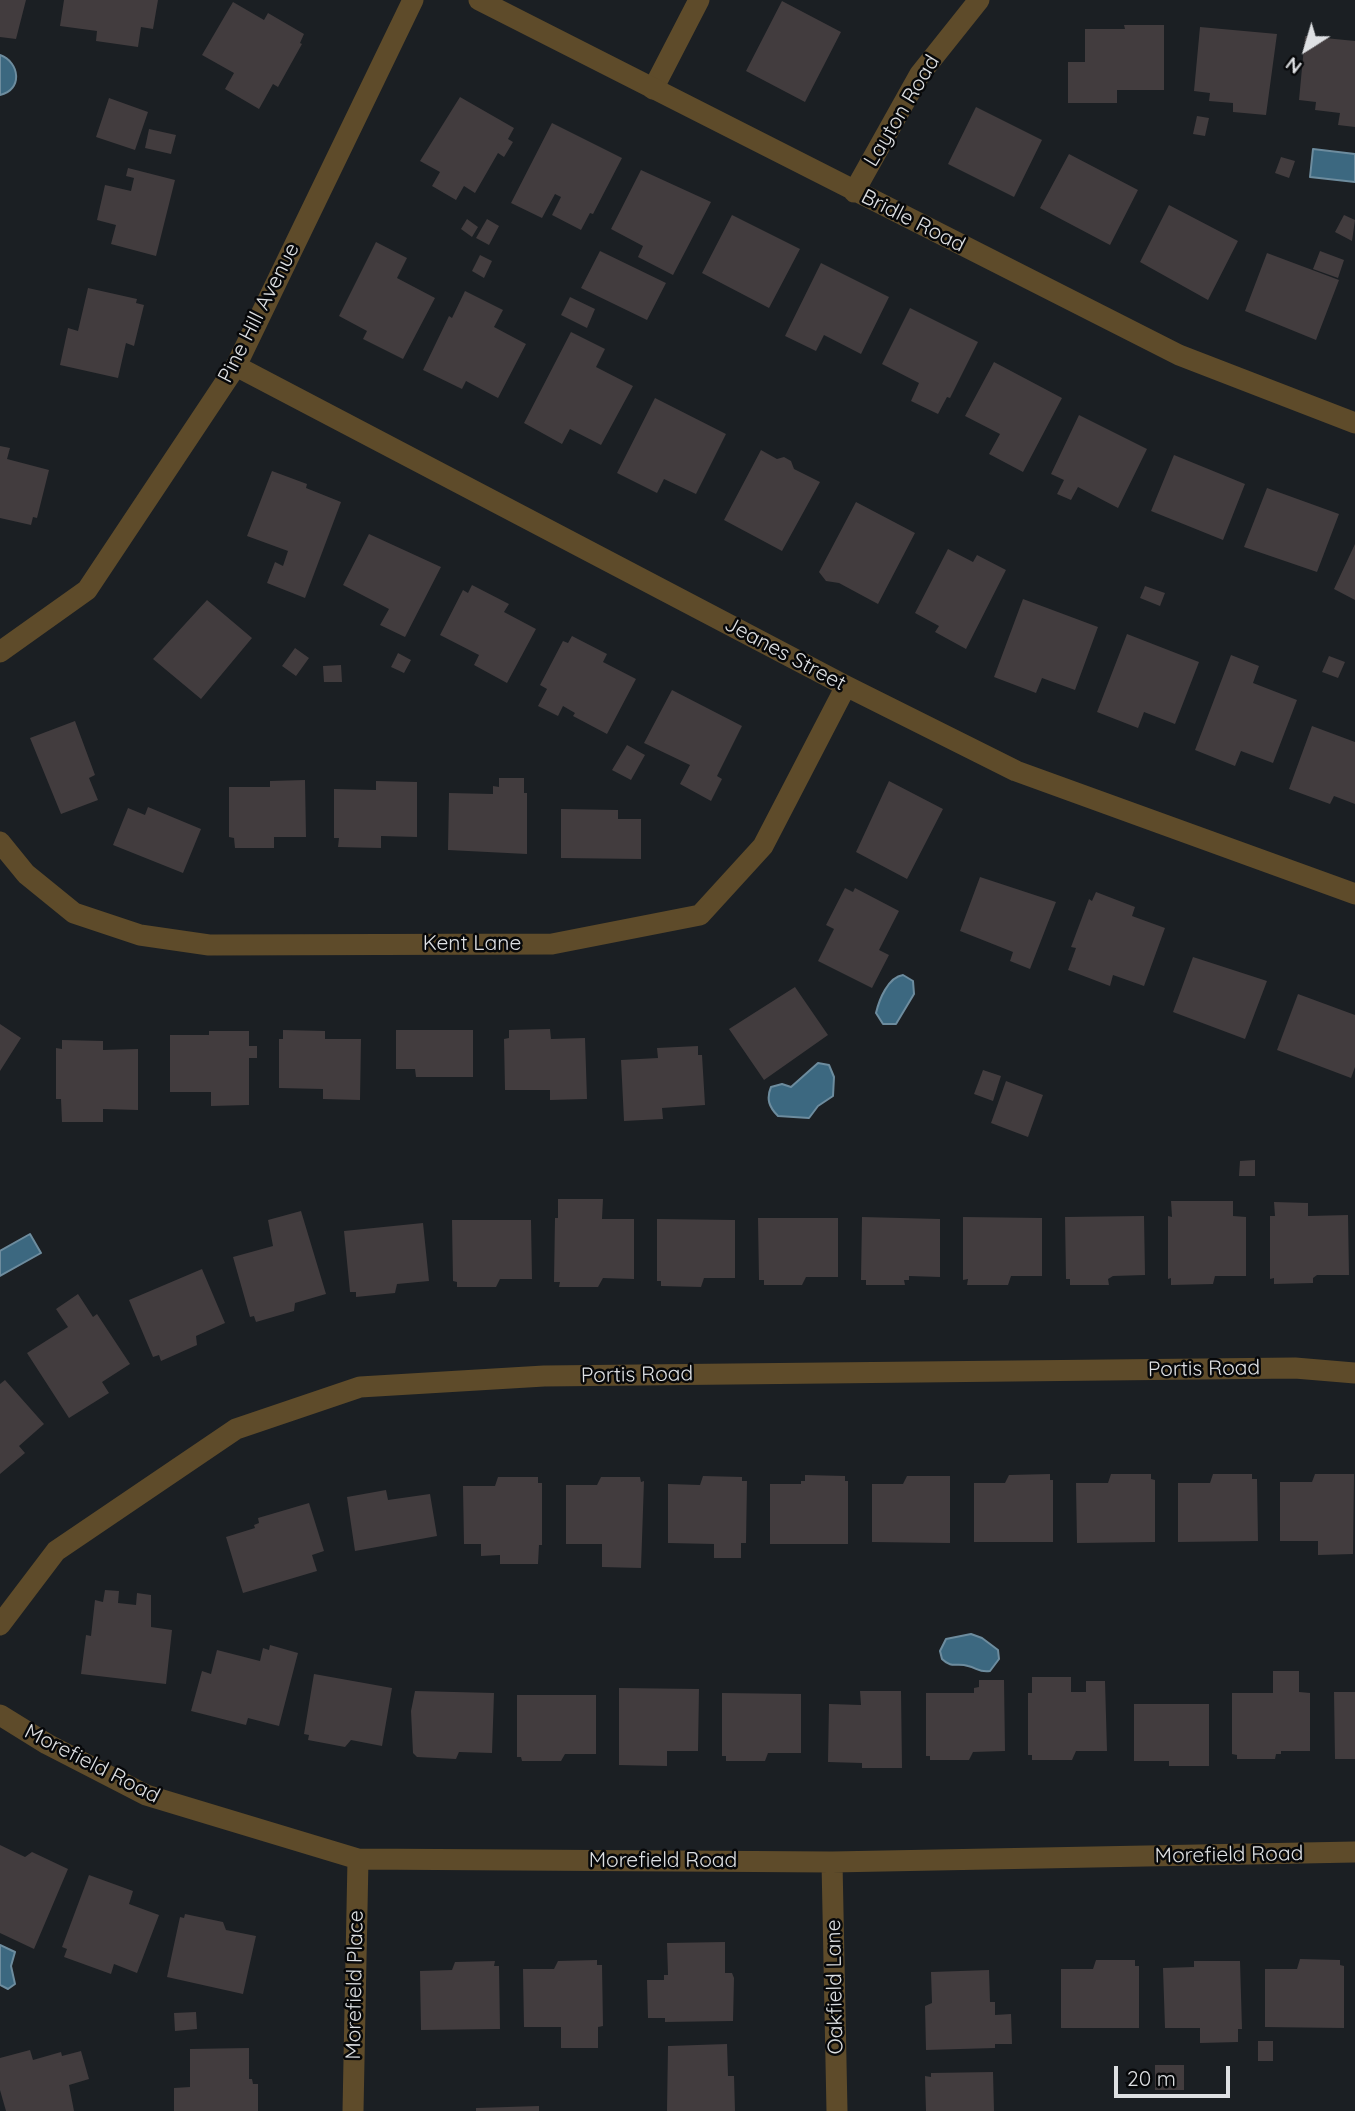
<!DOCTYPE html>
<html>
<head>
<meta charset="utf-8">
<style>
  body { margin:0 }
  #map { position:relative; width:1355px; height:2111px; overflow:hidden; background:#1b1f23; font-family:Quicksand,sans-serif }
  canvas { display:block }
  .north { position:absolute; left:1271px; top:14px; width:70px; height:70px; -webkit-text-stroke:5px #07080a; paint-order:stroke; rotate:217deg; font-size:19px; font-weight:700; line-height:28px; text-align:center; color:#dee0e3 }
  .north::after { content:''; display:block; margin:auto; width:24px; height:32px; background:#dee0e3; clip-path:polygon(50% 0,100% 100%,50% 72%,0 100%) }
  .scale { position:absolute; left:1114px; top:2066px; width:116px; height:32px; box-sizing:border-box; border:4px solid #dee0e3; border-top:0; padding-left:9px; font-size:21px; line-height:24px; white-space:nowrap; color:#dee0e3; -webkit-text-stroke:5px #07080a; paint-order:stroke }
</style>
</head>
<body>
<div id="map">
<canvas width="1355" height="2111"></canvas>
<div class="north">N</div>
<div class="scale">20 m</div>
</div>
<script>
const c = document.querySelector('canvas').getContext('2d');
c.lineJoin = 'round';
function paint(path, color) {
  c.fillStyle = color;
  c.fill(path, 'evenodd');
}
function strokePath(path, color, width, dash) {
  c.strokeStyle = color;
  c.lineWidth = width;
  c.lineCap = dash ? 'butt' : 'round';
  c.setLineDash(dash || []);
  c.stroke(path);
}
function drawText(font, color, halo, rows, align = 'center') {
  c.font = font + ' Quicksand,sans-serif';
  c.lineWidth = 5;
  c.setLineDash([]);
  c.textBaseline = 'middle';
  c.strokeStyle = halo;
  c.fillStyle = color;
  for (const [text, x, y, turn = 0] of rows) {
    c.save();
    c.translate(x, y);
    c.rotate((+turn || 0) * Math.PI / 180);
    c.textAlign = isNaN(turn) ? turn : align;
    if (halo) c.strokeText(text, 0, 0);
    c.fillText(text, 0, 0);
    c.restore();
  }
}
const water = new Path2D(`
  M0 55C20 62 23 90 0 95Z
  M1313 149 1355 154V182L1310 177Z
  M903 975 913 981 914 994 896 1024H883L876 1013C879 1000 888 977 903 975Z
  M818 1063 829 1065 834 1077 833 1096 818 1106 809 1118 778 1116C769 1107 766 1099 771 1087L782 1084 791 1087Z
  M30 1234 41 1253 0 1276V1251Z
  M971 1634 982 1638 998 1650 999 1659 990 1671C980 1673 977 1668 968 1666 957 1662 952 1669 942 1659L940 1651 946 1639Z
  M0 1945 15 1952 11 1966 15 1984 8 1989 0 1985Z`);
paint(water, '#3c6880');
strokePath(water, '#6d8c9e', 2);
paint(new Path2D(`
  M0 0H26L16 39 0 37Z
  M64 0H158L153 29 141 27 138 47 96 41 97 31 60 26Z
  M782 1 841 32 805 102 746 71Z
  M233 2 264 20 268 13 304 34 300 43 302 44 278 87 273 84 259 109 225 89 234 73 202 55Z
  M1124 25H1164V90H1117V103H1068V62H1085V29H1125Z
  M1200 27 1277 34 1266 115 1233 112V103L1209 101 1210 93 1194 91Z
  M1305 36 1355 41V127L1338 125 1340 113 1315 110 1316 102 1299 100Z
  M460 97 514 128 508 139 513 142 504 157 498 153 475 193 464 186 456 200 432 186 440 172 420 161Z
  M109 98 148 112 135 150 96 137Z
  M976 107 1042 140 1014 197 948 164Z
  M1197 116 1209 118 1205 136 1193 134Z
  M552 123 622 158 593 214 590 213 581 230 552 215 561 197 555 194 542 218 511 203Z
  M149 129 176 135 171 154 145 148Z
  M1069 154 1138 190 1110 245 1040 208Z
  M1281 157 1295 161 1289 178 1275 173Z
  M128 168 175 180 156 256 111 244 116 225 97 220 105 185 131 191 134 178 126 176Z
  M641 170 711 202 673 275 638 257 643 246 611 229Z
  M1169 205 1238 241 1208 300 1140 262Z
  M732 215 800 249 769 308 702 273Z
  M1344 215 1355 220 1352 241 1335 232Z
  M467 219 478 227 472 237 461 229Z
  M487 219 499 226 489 245 476 238Z
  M376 242 407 258 397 278 435 298 403 359 363 339 367 331 339 316Z
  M600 251 666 283 647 320 581 288Z
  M1320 251 1344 260 1338 278 1313 269Z
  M1267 253 1339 280 1316 340 1245 311Z
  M480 255 492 261 484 278 472 271Z
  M821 263 889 297 861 354 824 335 816 351 785 336Z
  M88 288 137 299 136 303 144 305 134 346 126 343 118 378 60 365 68 328 78 331Z
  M465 291 503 310 494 327 526 344 498 398 466 381 462 389 423 370 449 316 452 318Z
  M570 297 595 309 587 328 561 315Z
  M910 308 978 342 950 398 947 397 938 414 911 401 919 383 882 364Z
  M571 332 605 349 596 367 633 386 601 445 570 429 562 444 524 423Z
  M994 362 1062 398 1023 472 989 454 1000 434 965 416Z
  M655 398 726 434 696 494 664 479 657 493 617 473Z
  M1079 415 1147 449 1118 508 1078 487 1071 500 1057 494 1064 480 1051 474Z
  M0 446 10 448 7 459 49 470 37 518 33 517 31 525 0 518Z
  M761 450 777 459 784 457 791 461 794 469 820 482 782 551 724 520Z
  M1174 455 1245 484 1223 540 1151 511Z
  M272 471 307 484 306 488 341 502 305 598 267 583 275 562 283 566 288 551 247 536Z
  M1267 488 1339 514 1317 572 1244 547Z
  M856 502 915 533 878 604 839 583 826 581 819 572Z
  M369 534 441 567 405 637 380 625 389 609 343 585Z
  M1355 544V600L1334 589Z
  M948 549 973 562 977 555 1006 570 966 649 935 632 939 626 915 613Z
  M472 585 509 604 504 612 536 629 507 683 474 665 479 655 440 635 463 590 468 593Z
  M1145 586 1165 593 1160 606 1140 598Z
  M1023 599 1098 627 1075 690 1042 678 1036 693 994 677Z
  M207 600 252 638 201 699 153 659Z
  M1127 634 1199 662 1175 724 1144 712 1138 728 1097 712Z
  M572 636 607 654 603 662 636 679 607 734 573 716 575 713 563 706 558 716 538 706 547 689 540 685 563 641 568 643Z
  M295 648 309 658 296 676 282 666Z
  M398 653 411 660 404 673 391 667Z
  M1231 655 1259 666 1253 683 1297 700 1273 763 1241 751 1235 766 1195 750Z
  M1329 656 1345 662 1338 678 1322 672Z
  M341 665 342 682H324L323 666Z
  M672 690 742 726 717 776 722 779 711 801 680 784 690 765 644 743Z
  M75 721 95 775 89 778 98 800 61 814 30 738Z
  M1312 726 1355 742V804L1334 796 1330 804 1289 789Z
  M627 745 645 755 631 780 612 770Z
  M499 778H524V793H527V854L448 850 449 793 493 794V786L499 787Z
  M305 780 306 837H274V848H235L234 838 229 837V787H270V781Z
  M376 781 417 782V837L381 836V848L338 847 339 838H334V789L376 790Z
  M889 781 943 809 907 879 856 852Z
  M148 807 201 829 183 873 113 845 128 808 145 815Z
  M561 809 618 810V819H641V859L561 858Z
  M980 877 1056 902 1030 969 1010 961 1013 952 960 931Z
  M845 888 853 892 855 888 899 911 879 950 889 955 872 988 818 961 834 929 826 925Z
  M1096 892 1135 907 1132 916 1165 928 1144 986 1113 975 1110 986 1068 970 1076 948 1071 947 1089 899 1092 901Z
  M1193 957 1267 981 1245 1039 1173 1012Z
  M795 987 828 1035 764 1080 729 1029Z
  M1298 994 1355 1015V1067L1351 1078 1277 1050Z
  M0 1024 21 1038 0 1071Z
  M550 1029 551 1039 585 1038 587 1099 550 1100V1090H505L504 1039 509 1038V1030Z
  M283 1030 325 1031V1039H361L360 1100 323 1099V1089L279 1088V1039H283Z
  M396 1030H473V1077H416L415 1069H396Z
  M209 1031H249V1046H257V1058H249V1105L211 1106V1092H170V1035H209Z
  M62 1040 103 1041V1050L138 1049V1110L103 1109V1122H62L61 1099H56V1048L62 1049Z
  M698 1046V1055H702L705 1105 662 1108 663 1119 624 1121 621 1060 658 1058 657 1048Z
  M983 1070 1001 1076 993 1101 974 1094Z
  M1006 1081 1043 1095 1028 1137 991 1123Z
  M1255 1160V1176H1239L1240 1161Z
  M558 1199H603L602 1219H634V1279L603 1278 598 1287H559L560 1282H554L555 1218H558Z
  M1171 1201H1233V1216L1246 1217V1276H1215L1213 1284 1171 1285V1278L1168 1279V1216L1172 1217Z
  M1274 1202 1308 1203V1216L1348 1215 1349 1275H1317L1313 1278V1283L1274 1284V1278L1270 1279V1216H1275Z
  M301 1211 326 1294 295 1303 294 1311 256 1322 254 1316 250 1317 233 1257 273 1246 268 1220Z
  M1144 1216 1145 1275 1113 1276 1108 1279 1109 1285H1070V1279H1066L1065 1217Z
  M862 1217 940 1219V1277L909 1276V1280H904L905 1285H866V1280H861Z
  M963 1217 1042 1218V1276H1011L1008 1285H967L968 1279 963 1280Z
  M758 1218H838V1277H806L802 1285H764V1280H759Z
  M657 1219 735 1220V1278H704L701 1287 661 1286V1281H657Z
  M452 1220H531L532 1279H500L496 1287H457V1282L453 1281Z
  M423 1223 429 1281 397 1284 395 1293 356 1297V1292H350L344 1231Z
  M202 1269 225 1323 196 1336 197 1345 161 1361 159 1355 153 1357 129 1300Z
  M78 1294 93 1317 97 1314 130 1364 102 1382 109 1393 69 1418 27 1353 68 1327 56 1309Z
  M5 1380 44 1424 19 1446 25 1453 0 1474V1384Z
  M1050 1474V1480H1053V1542H974V1483H1005L1009 1475Z
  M1111 1474H1151V1479L1155 1480V1542L1077 1543 1076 1483H1108Z
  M1213 1474H1252V1479H1257L1258 1541 1178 1542V1483H1210Z
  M1315 1474H1354L1353 1554 1318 1555V1541H1280V1482H1312Z
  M805 1475 845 1476V1481H848V1544H770V1484H801V1481H805Z
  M703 1476 742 1477V1481H747L746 1543H741V1558H714V1544L668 1543V1484L700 1485Z
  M907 1476H950V1543L872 1542V1484H903Z
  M498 1477H538V1483H542V1545H539L538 1564H500V1555L481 1556V1544H464L463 1486H495Z
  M601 1477H640L641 1482 644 1481 641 1568 602 1567V1544H566V1485H597Z
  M386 1490 388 1500 430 1494 437 1536 355 1551 347 1497Z
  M309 1503 324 1551 312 1555 317 1571 243 1593 226 1537 255 1528 254 1525 259 1523 258 1518Z
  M105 1590 119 1591 118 1603 136 1605 137 1593 151 1595V1627L172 1630 166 1684 81 1674 86 1635 91 1636 95 1600 103 1602Z
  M270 1645 298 1653 279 1726 248 1718 246 1725 191 1711 202 1671 211 1674 217 1650 260 1661 263 1648 269 1650Z
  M1273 1671H1299V1692L1310 1693V1751H1281V1754H1276L1275 1759H1237V1755L1232 1754V1693H1273Z
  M314 1674 392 1688 382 1746 351 1740 345 1747 308 1740 309 1735 304 1734Z
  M1032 1677H1071V1692H1086V1681H1105L1107 1751H1076L1072 1760H1032V1755H1028V1693H1032Z
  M979 1680H1004L1005 1751 973 1752 969 1760H930V1756H926V1693H974V1688L979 1687Z
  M619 1688 699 1689 698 1751H667V1766L619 1765Z
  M415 1691 494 1693 492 1753 459 1752 456 1759 417 1757 413 1753 411 1711Z
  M860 1691H901L902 1768H862V1763L828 1762 829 1704 861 1705Z
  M1334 1692H1355V1759H1335Z
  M722 1693 801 1694V1753H768L765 1761H726V1756H722Z
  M517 1695H596V1754H565L561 1761H522L521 1757H517Z
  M1134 1704H1209V1766H1169V1761H1134Z
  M0 1845 25 1857 32 1852 68 1869 34 1949 0 1933Z
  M89 1875 133 1891 129 1904 159 1915 137 1973 114 1964 111 1974 64 1957 67 1949 62 1947Z
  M185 1914 223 1922 226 1930 256 1936 243 1994 167 1977 180 1917 184 1918Z
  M725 1942V1973H732L734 1978 733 2021 665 2022V2018H648L647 1980H664V1975H668L667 1943Z
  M1300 1959 1340 1960V1965L1344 1966V2028L1265 2027V1969H1297Z
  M597 1960V1965H602L603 2026 598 2027V2048H561V2027H524L523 1969H554L558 1961Z
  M1096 1960H1135V1966H1139V2028H1061V1969H1093Z
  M495 1961 494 1966H499L500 2029 421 2030 420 1971 452 1970 455 1962Z
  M1194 1961H1240L1242 2029H1238V2042L1200 2043V2028H1165L1163 1968 1194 1967Z
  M989 1970 990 2002H995V2015L1011 2014 1012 2044H995V2048L926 2050 925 2006 932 2003 931 1972Z
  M196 2012 197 2029 175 2031 174 2013Z
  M1258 2041H1273V2061H1258Z
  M727 2044 728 2076H734L735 2111H667L668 2046Z
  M249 2048V2079H252L253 2084H258V2111H174V2088L190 2087V2049Z
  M30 2050 33 2060 61 2052 62 2056 81 2051 89 2079 69 2085 74 2111H6L0 2090V2058Z
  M1155 2065H1184V2090H1155Z
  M993 2072 994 2111H926L925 2076 931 2077V2073Z
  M539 2106V2111H476V2108Z`), '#423c3e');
strokePath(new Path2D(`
  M653 89 699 0`), '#5e4b2a', 21);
strokePath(new Path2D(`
  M479 0 1179 355 1355 423
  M854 192 920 74 979 0
  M236 366 846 686 1016 771 1355 894
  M0 652 87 590 236 366 413 0
  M0 842 26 874 74 913 140 935 209 945 552 944 700 915 763 846 846 686
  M0 1625 56 1551 236 1429 360 1387 544 1376 1295 1368 1355 1373
  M0 1715 47 1744 146 1795 358 1859 832 1862 1355 1852
  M832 1862 837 2111
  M353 2111 358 1859`), '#5e4b2a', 21);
drawText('21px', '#dee0e3', '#07080a', [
  ["Layton Road",902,111,-59],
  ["Bridle Road",913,221,27],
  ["Pine Hill Avenue",259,313,-63],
  ["Jeanes Street",785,654,28],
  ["Kent Lane",472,944],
  ["Portis Road",1204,1369,-1],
  ["Portis Road",637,1375,-1],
  ["Morefield Road",92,1764,27],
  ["Morefield Road",1229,1855,-1],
  ["Morefield Road",663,1861],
  ["Morefield Place",355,1985,-89],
  ["Oakfield Lane",835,1987,-91]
]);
</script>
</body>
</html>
